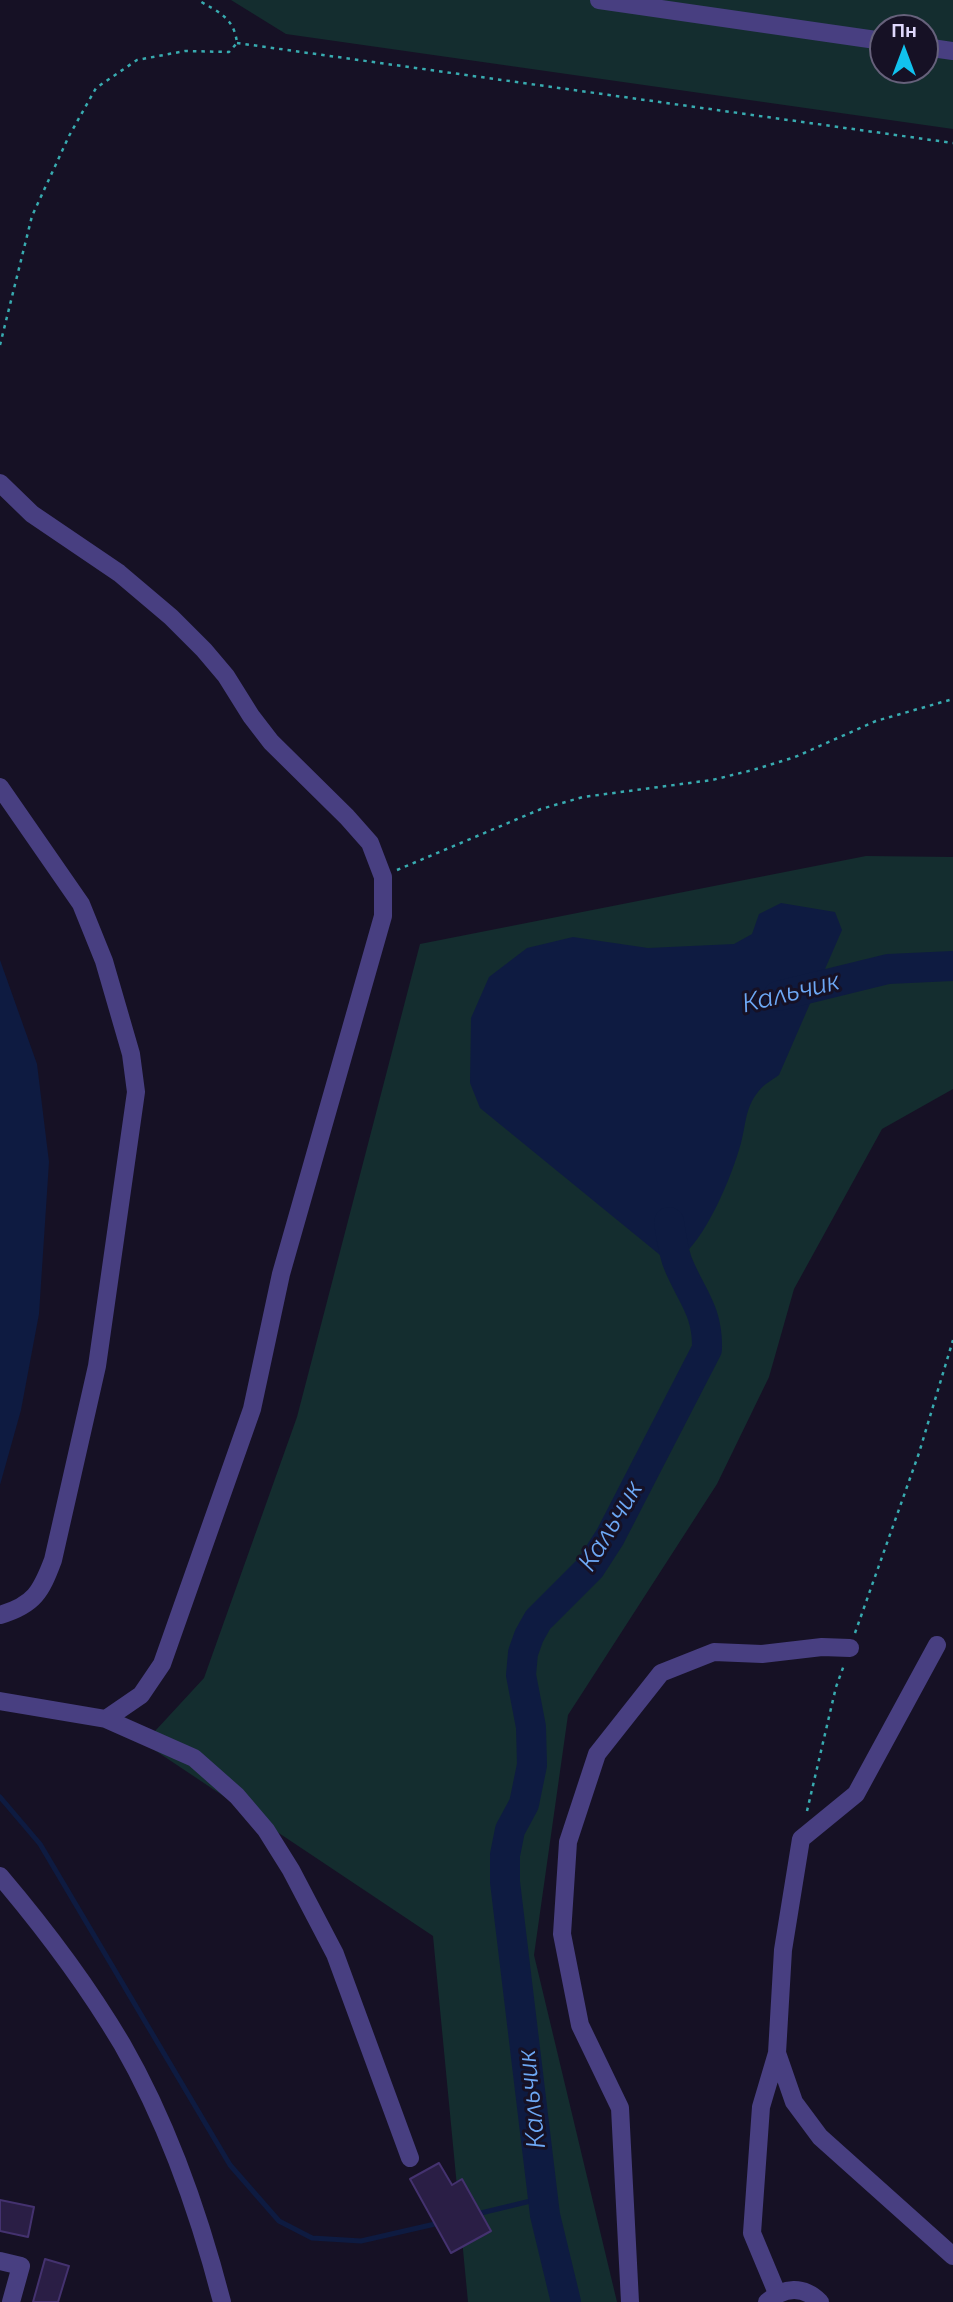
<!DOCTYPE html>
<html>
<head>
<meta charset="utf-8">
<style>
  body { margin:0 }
  #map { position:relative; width:953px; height:2302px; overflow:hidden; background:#161125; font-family:Raleway,sans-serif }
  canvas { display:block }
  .north { position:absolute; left:869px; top:14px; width:70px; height:70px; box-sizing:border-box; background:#161125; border:2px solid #66617b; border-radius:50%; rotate:0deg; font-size:19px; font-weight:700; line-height:28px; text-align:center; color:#dfd8fc }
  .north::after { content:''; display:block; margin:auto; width:24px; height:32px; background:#11c2ee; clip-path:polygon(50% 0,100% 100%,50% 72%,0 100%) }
</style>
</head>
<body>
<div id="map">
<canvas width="953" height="2302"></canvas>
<div class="north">Пн</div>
</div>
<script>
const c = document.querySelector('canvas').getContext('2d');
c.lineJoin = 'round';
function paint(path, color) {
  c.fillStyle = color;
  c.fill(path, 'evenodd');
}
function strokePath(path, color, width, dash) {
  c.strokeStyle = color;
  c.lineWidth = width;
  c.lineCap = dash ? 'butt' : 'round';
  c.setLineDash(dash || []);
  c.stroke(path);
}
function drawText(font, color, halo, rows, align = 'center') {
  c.font = font + ' Raleway,sans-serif';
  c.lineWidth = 6;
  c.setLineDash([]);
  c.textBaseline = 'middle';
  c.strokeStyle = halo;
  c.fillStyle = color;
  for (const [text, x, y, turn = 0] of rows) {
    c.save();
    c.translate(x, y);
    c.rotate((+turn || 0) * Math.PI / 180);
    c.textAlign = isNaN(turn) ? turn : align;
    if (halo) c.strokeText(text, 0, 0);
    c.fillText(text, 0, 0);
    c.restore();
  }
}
paint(new Path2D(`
  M231 0H953V129L286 34ZM883 28H925V70H883Z
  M866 856 953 857V1089L882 1129 794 1289 769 1377 717 1484 568 1715 534 1955 617 2302H468L433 1936 144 1743 204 1678 297 1417 420 944Z`), '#142d2f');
paint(new Path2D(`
  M781 903 835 912 842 930 779 1075C772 1080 763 1085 758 1092 745 1108 746 1125 741 1143 732 1176 705 1242 677 1260L660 1255 480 1108 470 1083 471 1018 489 977 527 948 573 937 648 948 734 944 752 934 759 914Z
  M0 960 37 1064 49 1162 39 1314 21 1410 0 1485Z`), '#0e1b41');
strokePath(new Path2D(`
  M0 1797 40 1844 230 2165 279 2221 312 2238 361 2241 435 2224
  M481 2213 543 2198`), '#0e1b41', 5);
strokePath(new Path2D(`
  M778 996 888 969 953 966
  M566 2302 545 2215 505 1882V1855L510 1830 524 1804 532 1765 531 1727 521 1675 523 1653 529 1636 538 1620 590 1568 610 1537 707 1349C708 1309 690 1295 677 1261 673 1249 671 1235 669 1222`), '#0e1b41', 30);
const building = new Path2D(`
  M439 2163 452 2185 462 2179 491 2231 451 2253 410 2179Z
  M0 2200 34 2207 28 2237 0 2231Z
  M45 2259 69 2266 58 2302H33Z`);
paint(building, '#2a1e45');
strokePath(building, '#44326f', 2);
strokePath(new Path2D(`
  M237 43 953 143
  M0 345 32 216 69 136 96 88 137 60 185 51 229 52 237 43C234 17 218 12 198 0
  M397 870 541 809 583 797 712 780 753 770 795 757 876 721 953 699
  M855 1633 919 1453 953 1340
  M807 1811 836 1687 844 1665`), '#38abb0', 2.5, [3.5, 5]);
strokePath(new Path2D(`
  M599 0 883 41
  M925 47 953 51
  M0 483 32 514 119 573 171 617 204 650 226 676 251 716 271 742 347 817 370 843 383 877V916L281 1274 252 1409 162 1664 141 1695 106 1719
  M0 787 81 904 104 961 131 1054 136 1092 97 1366 53 1560C41 1592 34 1605 0 1615
  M937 1645 856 1794 801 1839 783 1950 777 2053 794 2102 820 2137 953 2256
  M0 1701 106 1719 194 1758 237 1796 266 1830 291 1870 335 1954 410 2158
  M0 1876C45 1929 87 1985 122 2044 168 2124 199 2213 222 2302
  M777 2053 761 2107 752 2233 777 2293
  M0 2261 21 2266 11 2302
  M630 2302 620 2108 580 2025 562 1934 568 1842 597 1754 661 1673 714 1652 762 1654 822 1647 850 1648
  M767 2302C784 2287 803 2285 820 2302`), '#483f81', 18);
drawText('italic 26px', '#6da8f5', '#161125', [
  ["Кальчик",791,993,-14],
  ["Кальчик",611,1526,-59],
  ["Кальчик",532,2099,-96]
]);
</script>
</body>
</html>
